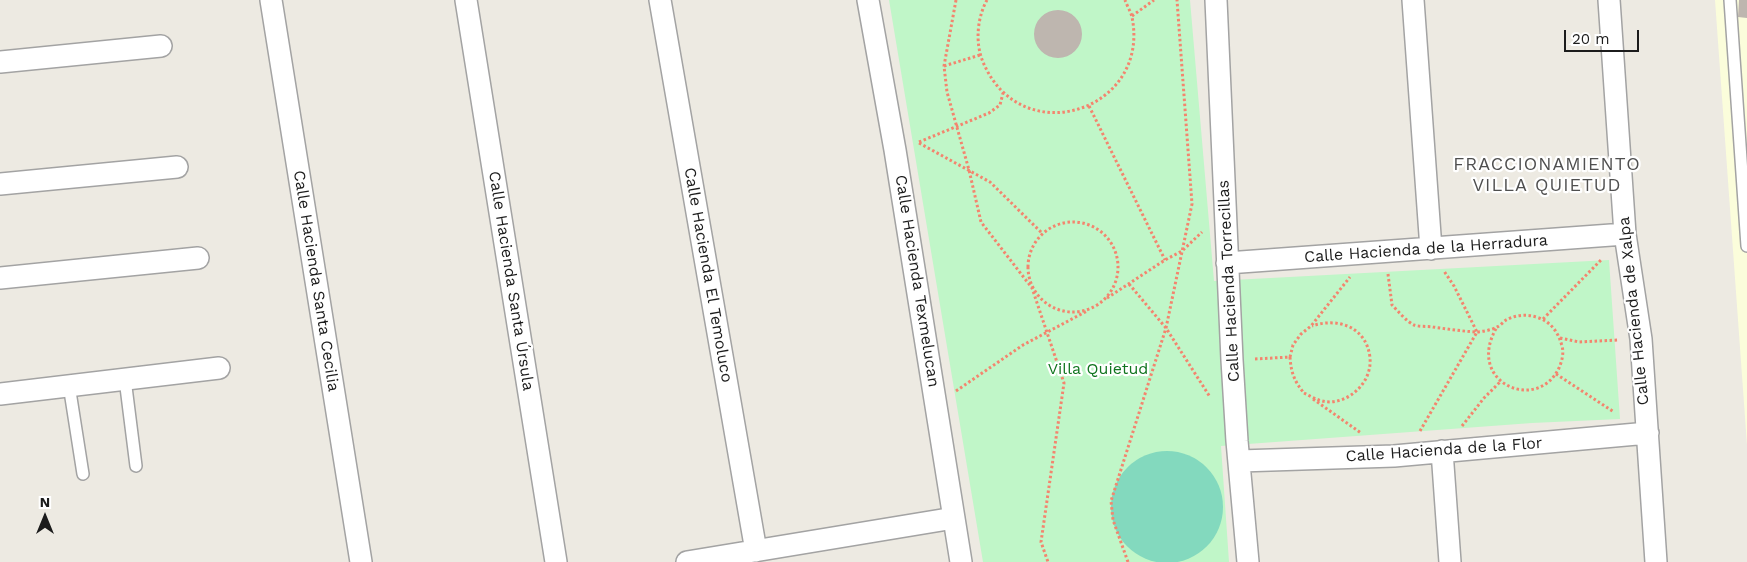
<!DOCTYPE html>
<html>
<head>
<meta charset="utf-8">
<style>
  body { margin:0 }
  #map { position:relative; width:1747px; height:562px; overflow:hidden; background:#edeae2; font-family:"Work Sans",sans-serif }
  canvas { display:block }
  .north { position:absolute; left:20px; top:492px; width:50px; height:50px; -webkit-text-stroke:4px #fff; paint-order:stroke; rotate:0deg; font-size:14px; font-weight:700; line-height:20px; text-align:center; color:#1c1c1c }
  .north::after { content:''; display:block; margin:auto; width:18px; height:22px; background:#1c1c1c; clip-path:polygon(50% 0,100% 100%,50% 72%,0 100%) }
  .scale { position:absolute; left:1564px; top:30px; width:75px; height:22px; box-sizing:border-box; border:2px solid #1c1c1c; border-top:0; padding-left:6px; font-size:15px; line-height:18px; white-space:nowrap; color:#1c1c1c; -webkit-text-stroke:4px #fff; paint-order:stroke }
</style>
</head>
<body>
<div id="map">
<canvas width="1747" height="562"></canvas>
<div class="north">N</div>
<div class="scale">20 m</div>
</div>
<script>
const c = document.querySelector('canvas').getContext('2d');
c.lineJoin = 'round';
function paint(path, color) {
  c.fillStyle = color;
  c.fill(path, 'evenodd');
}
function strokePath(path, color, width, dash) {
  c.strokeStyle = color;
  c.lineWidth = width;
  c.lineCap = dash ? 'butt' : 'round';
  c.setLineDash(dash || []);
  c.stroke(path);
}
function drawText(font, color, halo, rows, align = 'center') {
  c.font = font + ' "Work Sans",sans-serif';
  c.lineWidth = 4.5;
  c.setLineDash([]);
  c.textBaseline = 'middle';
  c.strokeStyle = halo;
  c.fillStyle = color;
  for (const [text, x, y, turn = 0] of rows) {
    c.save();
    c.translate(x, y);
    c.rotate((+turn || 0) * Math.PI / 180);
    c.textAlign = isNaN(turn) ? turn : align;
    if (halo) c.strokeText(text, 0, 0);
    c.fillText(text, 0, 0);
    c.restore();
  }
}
paint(new Path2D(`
  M1715 0H1747V445Z`), '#fbfddb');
paint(new Path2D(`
  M889 0H1190L1214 281 1609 260 1620 419 1532 423 1221 446 1229 562H983Z`), '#c0f6c8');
paint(new Path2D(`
  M1111 507a56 56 0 1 1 112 0a56 56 0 1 1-112 0Z`), '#83d9be');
paint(new Path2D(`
  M1739 0H1747V18L1738 17Z
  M1034 34a24 24 0 1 1 48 0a24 24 0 1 1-48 0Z`), '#beb6af');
const lane = new Path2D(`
  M1730 0 1747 246
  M125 379 136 466
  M69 385 83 474`);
const street = new Path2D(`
  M271 0 361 562
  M466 0 556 562
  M660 0 756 551
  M868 0 895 150 961 562
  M1216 0 1232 360 1237 441 1248 562
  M1413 0 1431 249
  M1609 0 1625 234 1641 339 1656 562
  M0 62 161 46
  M0 184 177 167
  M1227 263 1625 234
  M0 278 198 258
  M0 394 219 368
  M1442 451 1450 562
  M1240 461 1394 456 1648 433
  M687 562 954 518`);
strokePath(lane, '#a3a3a3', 14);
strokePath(street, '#a3a3a3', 24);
strokePath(new Path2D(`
  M956 0 944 66 947 92 969 170 981 222 1032 288 1064 383 1041 542 1048 562
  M987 0C977 18 975 43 983 62 1021 153 1151 111 1132 17 1131 12 1127 6 1125 0
  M1132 16 1154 0
  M944 66 980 55
  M1089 106 1165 260
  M919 142 989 113 1000 105 1003 93
  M919 143 990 182 1042 233
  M1028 267a45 45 0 1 1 90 0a45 45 0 1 1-90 0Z
  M1388 274 1392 305C1398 311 1407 322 1414 325 1420 327 1428 326 1433 327 1447 329 1461 331 1475 332 1481 332 1492 330 1497 327 1500 326 1503 322 1506 320 1515 315 1526 314 1536 317 1550 321 1558 331 1562 346 1564 353 1562 361 1559 368 1537 414 1464 382 1497 327
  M1129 284 1166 328 1210 397
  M1107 298 1165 260 1182 251 1202 232
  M1543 319 1602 259
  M1560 338 1579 342 1619 340
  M1290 357C1291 372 1294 381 1304 393
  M1255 359 1290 357 1293 345 1301 334 1311 326 1350 277
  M1556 374 1614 412
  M956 391 1023 345 1087 311
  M1304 393C1312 397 1320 402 1330 402 1352 401 1372 381 1370 358 1367 327 1338 317 1312 326
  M1313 399 1361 433
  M1462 426 1484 398 1501 381
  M1420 431 1477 332 1454 286 1444 271
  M1128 562 1113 520 1111 501 1166 328 1192 204 1177 0`), '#f3856e', 3, [2.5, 2.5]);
strokePath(lane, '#fff', 11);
strokePath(street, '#fff', 21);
drawText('16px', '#1c1c1c', '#fff', [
  ["Calle Hacienda de la Herradura",1426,249,-4],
  ["Calle Hacienda El Temoluco",708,275,80],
  ["Calle Hacienda Santa Cecilia",316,281,81],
  ["Calle Hacienda Santa Úrsula",511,281,81],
  ["Calle Hacienda Texmelucan",917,281,81],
  ["Calle Hacienda Torrecillas",1229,281,-93],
  ["Calle Hacienda de Xalpa",1634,311,-96],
  ["Calle Hacienda de la Flor",1444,450,-4]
]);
drawText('16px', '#10751f', '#fff', [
  ["Villa Quietud",1098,369]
]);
c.letterSpacing = '1px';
drawText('18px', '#4f4f4f', '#fff', [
  ["FRACCIONAMIENTO",1547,165],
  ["VILLA QUIETUD",1547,186]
]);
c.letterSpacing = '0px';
</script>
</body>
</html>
